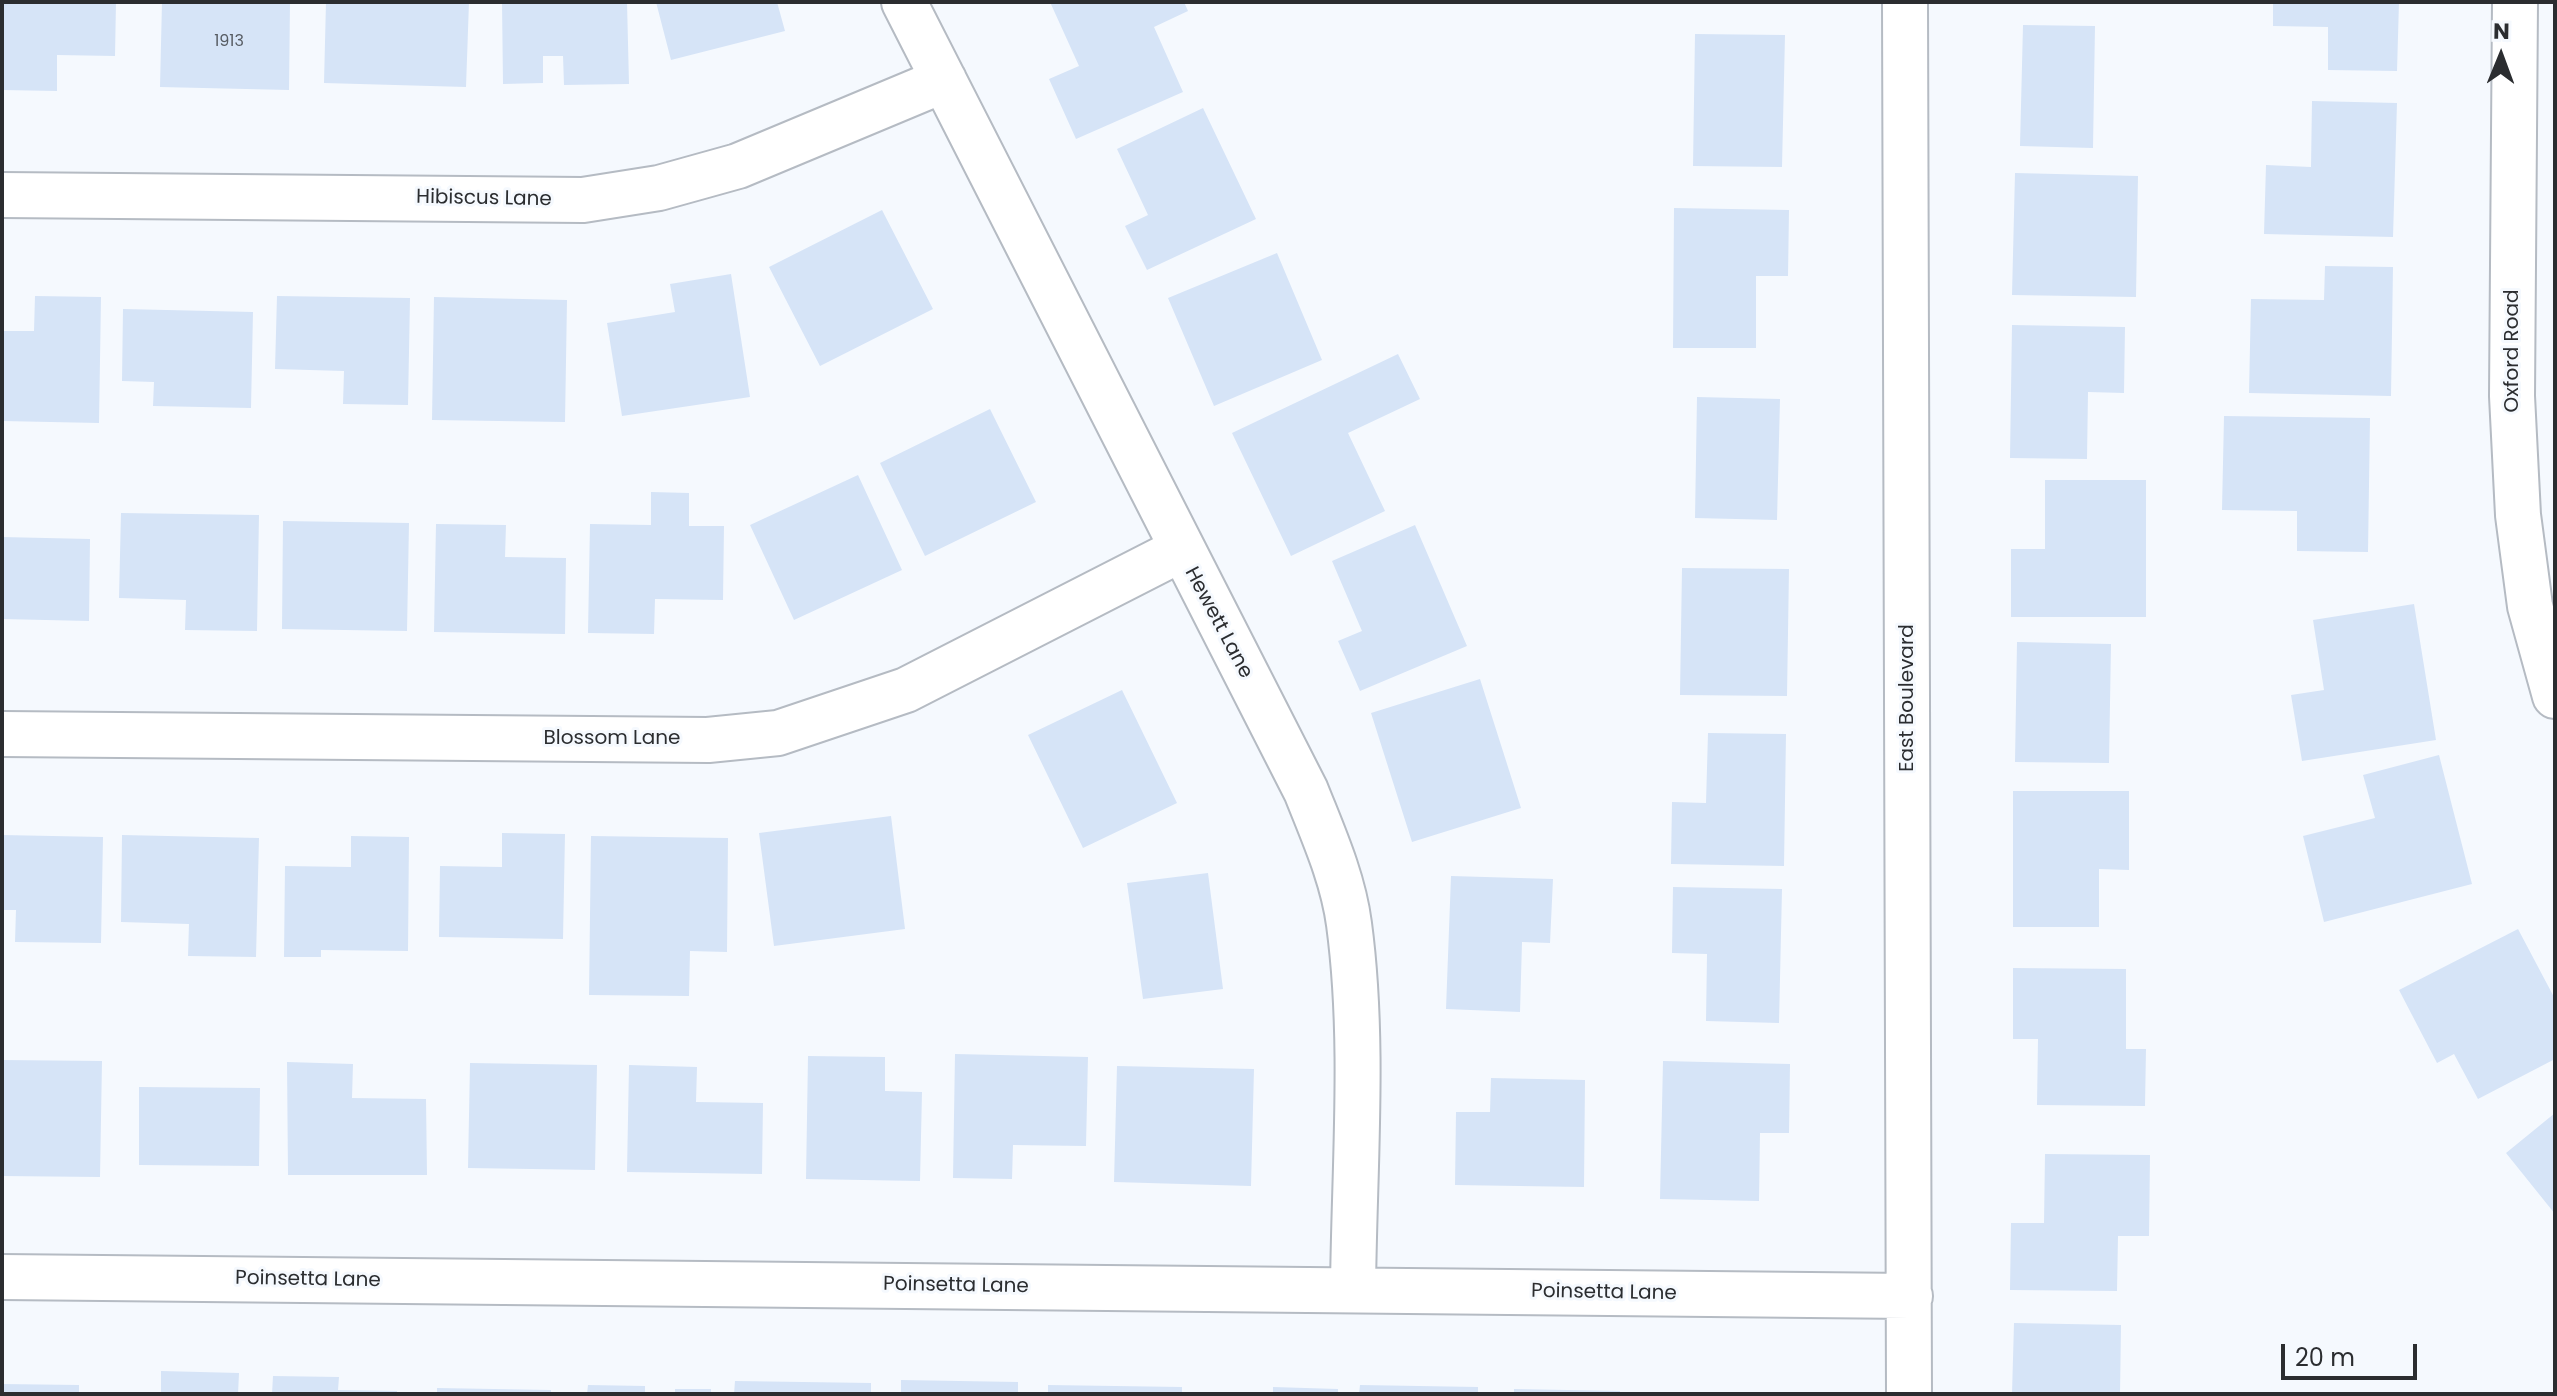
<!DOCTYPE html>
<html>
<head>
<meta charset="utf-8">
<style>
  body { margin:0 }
  #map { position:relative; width:2557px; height:1396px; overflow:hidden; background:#f5f9fe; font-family:Poppins,sans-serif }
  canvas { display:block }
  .frame { position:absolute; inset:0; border:4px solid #2b2d30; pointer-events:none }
  .north { position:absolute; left:2461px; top:16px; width:80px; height:80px; -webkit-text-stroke:6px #f5f9fe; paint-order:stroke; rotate:1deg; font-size:22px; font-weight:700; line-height:32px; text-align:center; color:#2b2d30 }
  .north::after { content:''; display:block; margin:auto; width:28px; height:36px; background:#2b2d30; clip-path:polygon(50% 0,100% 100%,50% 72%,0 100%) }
  .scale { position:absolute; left:2281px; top:1344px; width:136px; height:36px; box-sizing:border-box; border:4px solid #2b2d30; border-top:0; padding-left:10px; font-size:24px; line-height:28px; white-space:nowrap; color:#2b2d30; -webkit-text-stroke:6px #f5f9fe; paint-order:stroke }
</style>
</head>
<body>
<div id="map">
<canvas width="2557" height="1396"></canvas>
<div class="frame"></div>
<div class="north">N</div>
<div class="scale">20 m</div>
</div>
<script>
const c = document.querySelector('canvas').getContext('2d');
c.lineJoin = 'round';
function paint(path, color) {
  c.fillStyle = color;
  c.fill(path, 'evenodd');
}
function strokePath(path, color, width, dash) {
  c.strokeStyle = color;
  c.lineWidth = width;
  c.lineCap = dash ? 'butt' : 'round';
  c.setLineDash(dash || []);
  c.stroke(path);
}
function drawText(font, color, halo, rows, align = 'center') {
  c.font = font + ' Poppins,sans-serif';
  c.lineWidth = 6;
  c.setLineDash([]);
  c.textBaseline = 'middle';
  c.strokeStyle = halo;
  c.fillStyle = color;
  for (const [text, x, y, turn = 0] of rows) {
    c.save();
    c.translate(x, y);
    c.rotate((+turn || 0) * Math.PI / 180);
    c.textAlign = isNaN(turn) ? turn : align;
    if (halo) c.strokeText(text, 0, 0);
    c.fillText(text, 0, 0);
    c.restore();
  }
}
paint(new Path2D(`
  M2 2H116L115 56 57 55V91L2 90Z
  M162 2H290L289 90 160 87Z
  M326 2H469L466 87 324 83Z
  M502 2H627L629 84 564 85 563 56H543V83L503 84Z
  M656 2H777L785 31 671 60Z
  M1050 2H1184L1188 11 1154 27 1183 92 1076 139 1049 79 1079 66Z
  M2273 2H2399L2397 71 2328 70V27L2273 26Z
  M2023 25 2095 26 2093 148 2020 146Z
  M1695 34 1785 35 1782 167 1693 166Z
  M2312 101 2397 103 2393 237 2264 234 2266 165 2311 167Z
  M1203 108 1256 219 1147 270 1125 226 1148 215 1117 149Z
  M2015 173 2138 176 2136 297 2012 295Z
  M1674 208 1789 210 1788 276H1756V348H1673Z
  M882 210 933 309 820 366 769 267Z
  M1277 253 1322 360 1214 406 1168 298Z
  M2325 266 2393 267 2391 396 2249 393 2251 299 2324 300Z
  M731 274 750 397 622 416 607 323 675 312 670 284Z
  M35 296 101 297 99 423 2 421V331H34Z
  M277 296 410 298 408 405 343 404 344 371 275 369Z
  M434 297 567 300 565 422 432 420Z
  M123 309 253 312 251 408 153 406 154 382 122 381Z
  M2012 325 2125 327 2124 393 2088 392 2087 459 2010 458Z
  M1398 354 1420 399 1348 433 1385 511 1291 556 1232 433Z
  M1697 397 1780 399 1777 520 1695 518Z
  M990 409 1036 502 925 556 880 463Z
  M2224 416 2370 418 2368 552 2297 551V511L2222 510Z
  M858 475 902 570 794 620 750 525Z
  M2045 480H2146V617H2011V549H2045Z
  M651 492 689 493V526H724L723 600 655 599 654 634 588 633 590 524 651 525Z
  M121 513 259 515 257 631 185 630 186 600 119 598Z
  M283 521 409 523 407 631 282 629Z
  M436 524 506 525 505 557 566 558 565 634 434 632Z
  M1415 525 1467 646 1360 691 1338 641 1362 631 1332 561Z
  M2 537 90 539 89 621 2 619Z
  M1682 568 1789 569 1787 696 1680 695Z
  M2414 604 2436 740 2302 761 2291 695 2324 690 2313 620Z
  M2017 642 2111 644 2109 763 2015 762Z
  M1480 679 1521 808 1412 842 1371 713Z
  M1122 690 1177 803 1083 848 1028 735Z
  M1708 733 1786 734 1784 866 1671 864 1672 802 1706 803Z
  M2439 755 2472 884 2324 922 2303 836 2375 818 2363 775Z
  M2013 791H2129V870L2099 869V927H2013Z
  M891 816 905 929 774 946 759 833Z
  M502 833 565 834 563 939 439 937 440 866 502 867Z
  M2 835 103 837 101 943 15 942 16 910H2Z
  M122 835 259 838 256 957 188 956 189 924 121 922Z
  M351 836 409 837 408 951 321 950V957H284L285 866 351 867Z
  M591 836 728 838 727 952 690 951 689 996 589 995Z
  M1208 873 1223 989 1143 999 1127 883Z
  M1451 876 1553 879 1550 943 1522 942 1520 1012 1446 1009Z
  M1673 887 1782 889 1779 1023 1706 1021 1707 954 1672 953Z
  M2518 929 2555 999V1059L2478 1099 2454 1054 2437 1063 2399 990Z
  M2013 968 2126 969V1049H2146L2145 1106 2037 1105 2038 1039H2013Z
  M955 1054 1088 1057 1086 1146 1013 1145 1012 1179 953 1178Z
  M808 1056 885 1057V1091L922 1092 920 1181 806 1179Z
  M2 1060 102 1061 100 1177 2 1176Z
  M1663 1061 1790 1064 1789 1133H1760L1759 1201 1660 1199Z
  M287 1062 353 1064 352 1098 426 1099 427 1175H288Z
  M470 1063 597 1065 595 1170 468 1168Z
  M629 1065 697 1067 696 1102 763 1103 762 1174 627 1172Z
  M1117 1066 1254 1069 1251 1186 1114 1182Z
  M1491 1078 1585 1080 1584 1187 1455 1185 1456 1112H1490Z
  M139 1087 260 1088 259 1166 139 1165Z
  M2555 1113V1214L2506 1153Z
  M2045 1154 2150 1155 2149 1236H2118L2117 1291 2010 1290 2011 1223H2044Z
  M2014 1323 2121 1325 2120 1394H2012Z
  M161 1371 239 1373 238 1394H161Z
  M273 1376 339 1377 338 1390 397 1391V1394H272Z
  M901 1380 1018 1382V1394H901Z
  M735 1381 871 1383V1394H734Z
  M2 1384 79 1385V1394H2Z
  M588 1385 645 1386V1394H587Z
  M1048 1385 1182 1387V1394H1048Z
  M1360 1385 1478 1387V1394H1359Z
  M1273 1387 1338 1389V1394H1273Z
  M437 1388 551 1390V1394H437Z
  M675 1389H711V1394H675Z
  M1514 1389 1620 1391V1394H1514Z`), '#d6e4f7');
const street = new Path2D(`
  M904 2 1306 791C1323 834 1343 878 1349 924 1365 1042 1354 1171 1353 1290
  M1905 2 1909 1394
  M2 195 583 200 659 188 738 166 944 80
  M2 734 708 740 778 733 906 690 1180 550
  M2 1277 1910 1296`);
const secondary = new Path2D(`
  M2515 2 2512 396 2518 515 2530 606 2555 696`);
strokePath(street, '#b5bbc3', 48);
strokePath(secondary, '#b5bbc3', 48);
strokePath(street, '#fff', 44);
strokePath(secondary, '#fff', 44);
drawText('16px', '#565b62', null, [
  ["1913",229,42]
]);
drawText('20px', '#2b2d30', '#f5f9fe', [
  ["Hibiscus Lane",484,199,1],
  ["Oxford Road",2513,351,-90],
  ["Hewett Lane",1218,623,62],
  ["East Boulevard",1908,698,-90],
  ["Blossom Lane",612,739],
  ["Poinsetta Lane",308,1280,1],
  ["Poinsetta Lane",956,1286,1],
  ["Poinsetta Lane",1604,1293,1]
]);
</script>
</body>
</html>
